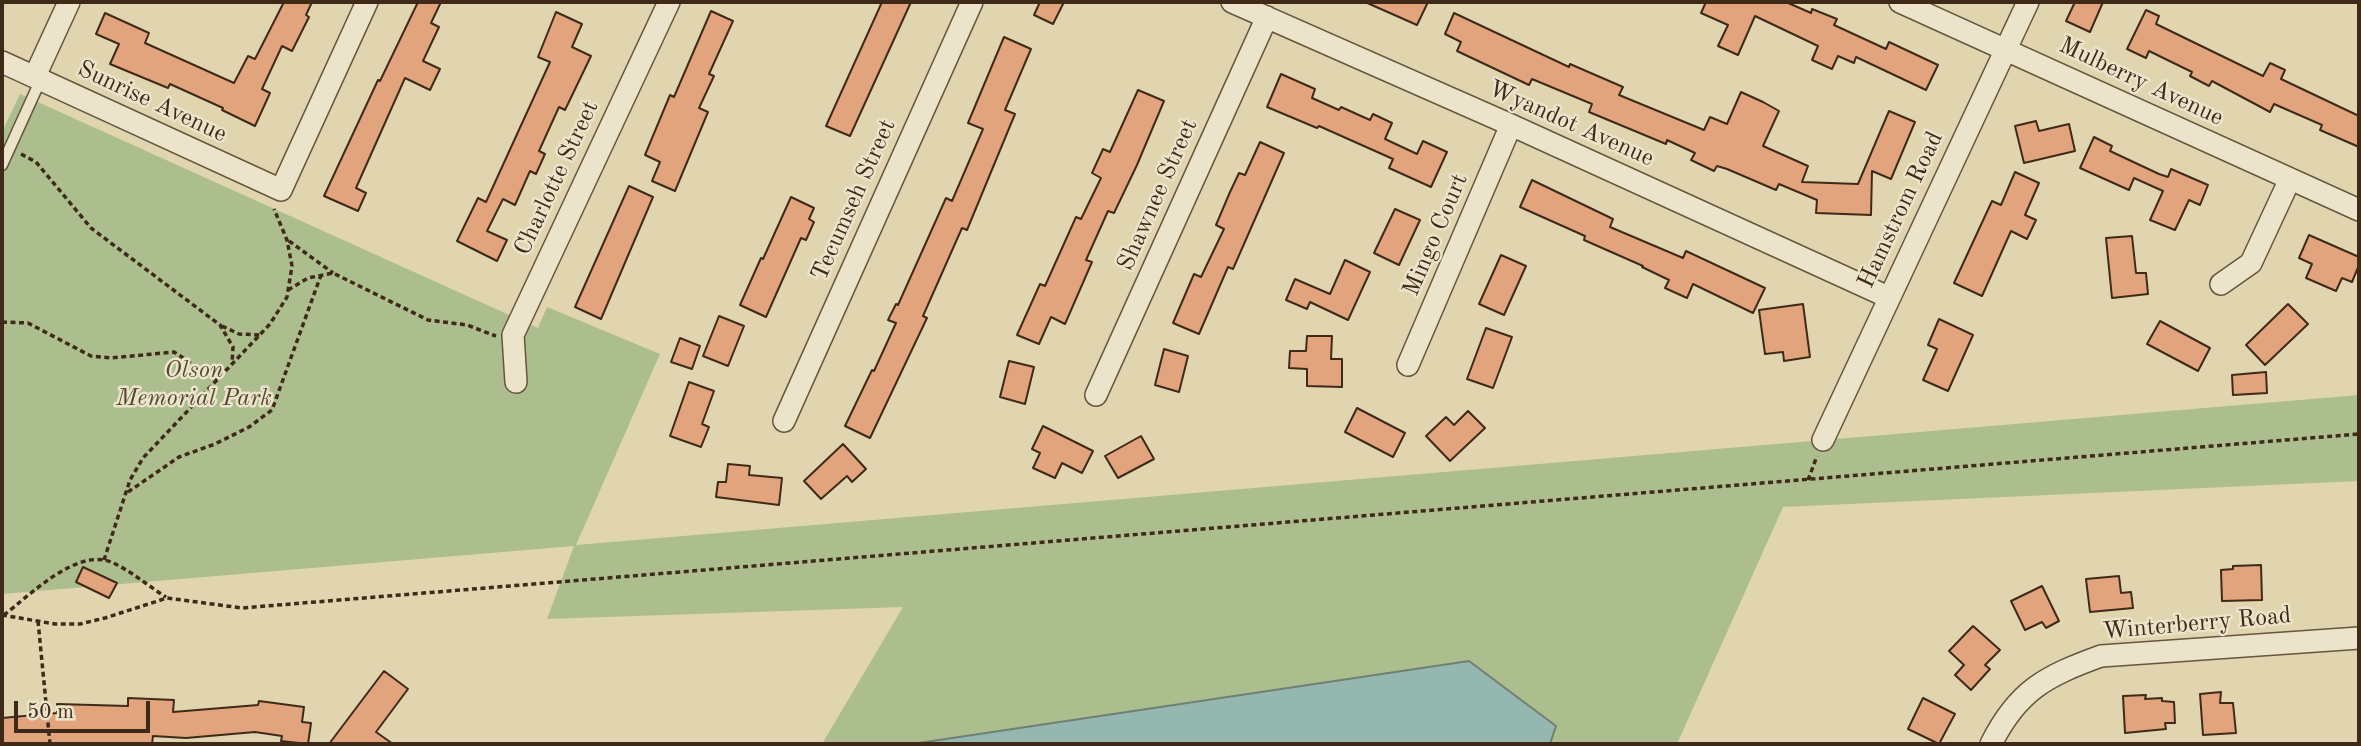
<!DOCTYPE html>
<html>
<head>
<meta charset="utf-8">
<style>
  body { margin:0 }
  #map { position:relative; width:2361px; height:746px; overflow:hidden; background:#e0d5ae; font-family:"Old Standard TT",serif }
  canvas { display:block }
  .frame { position:absolute; inset:0; border:4px solid #3f2a19; pointer-events:none }
  .scale { position:absolute; left:14px; top:701px; width:136px; height:32px; box-sizing:border-box; border:4px solid #3f2a19; border-top:0; padding-left:9px; font-size:21px; line-height:24px; white-space:nowrap; color:#3f2a19; -webkit-text-stroke:5px #ebe4ca; paint-order:stroke }
</style>
</head>
<body>
<div id="map">
<canvas width="2361" height="746"></canvas>
<div class="frame"></div>
<div class="scale">50 m</div>
</div>
<script>
const c = document.querySelector('canvas').getContext('2d');
c.lineJoin = 'round';
function paint(path, color) {
  c.fillStyle = color;
  c.fill(path, 'evenodd');
}
function strokePath(path, color, width, dash) {
  c.strokeStyle = color;
  c.lineWidth = width;
  c.lineCap = dash ? 'butt' : 'round';
  c.setLineDash(dash || []);
  c.stroke(path);
}
function drawText(font, color, halo, rows, align = 'center') {
  c.font = font + ' "Old Standard TT",serif';
  c.lineWidth = 5;
  c.setLineDash([]);
  c.textBaseline = 'middle';
  c.strokeStyle = halo;
  c.fillStyle = color;
  for (const [text, x, y, turn = 0] of rows) {
    c.save();
    c.translate(x, y);
    c.rotate((+turn || 0) * Math.PI / 180);
    c.textAlign = isNaN(turn) ? turn : align;
    if (halo) c.strokeText(text, 0, 0);
    c.fillText(text, 0, 0);
    c.restore();
  }
}
paint(new Path2D(`
  M20 94 538 328 547 307 660 354 576 545 2359 395V481L1783 507 1677 744H822L903 607 547 619 574 546 2 594V132Z`), '#adbe8e');
const water = new Path2D(`
  M1469 661 1556 726 1550 744H912Z`);
paint(water, '#94b8af');
strokePath(water, '#727f73', 2);
const building = new Path2D(`
  M284 2H312L306 15 309 17 292 51 282 46 262 89 270 93 255 126 222 110 223 108 170 84 168 88 110 64 119 44 96 34 105 13 149 33 145 43 234 83 248 56 255 59Z
  M418 2H441L431 23 439 27 423 61 440 69 430 90 405 78 356 188 366 193 358 211 324 196 378 80 380 81Z
  M882 2H911L850 136 826 126Z
  M1040 2H1064L1053 24 1034 15Z
  M1365 2H1428L1417 25Z
  M1706 2H1786L1811 13 1812 9 1837 19 1834 25 1886 49 1889 42 1938 65 1926 90 1856 57 1854 63 1838 56 1832 69 1812 60 1818 46 1755 16 1738 55 1718 46 1728 25 1701 13Z
  M2075 2H2103L2090 32 2066 21Z
  M2146 10 2159 16 2156 24 2263 76 2270 63 2285 70 2281 79 2359 116V147L2320 130 2322 125 2274 104 2270 112 2212 81 2209 86 2190 76 2192 72 2149 51 2146 58 2127 49Z
  M711 11 733 21 709 74 714 76 699 108 708 112 675 191 652 181 660 162 645 155 670 95 674 97Z
  M556 12 582 24 572 47 591 56 565 110 559 107 539 151 545 154 536 174 530 171 515 205 503 199 487 231 507 240 497 261 457 241 478 198 486 202 550 62 538 57Z
  M1454 13 1569 67 1570 64 1623 87 1619 95 1704 130 1710 117 1727 124 1741 92 1763 102 1779 111 1763 146 1808 166 1802 182 1858 184 1889 111 1915 122 1891 179 1872 171 1871 215 1816 213 1817 200 1779 184 1776 190 1727 169 1717 166 1714 171 1691 160 1695 153 1667 140 1666 144 1589 112 1592 104 1532 79 1529 85 1457 51 1461 42 1445 34Z
  M1004 37 1031 49 1005 110 1015 114 967 230 962 228 923 316 927 318 870 438 845 426 872 370 874 371 896 323 888 320 896 304 898 305 946 198 952 201 983 129 968 123Z
  M1281 74 1315 89 1312 98 1339 110 1341 107 1370 120 1373 114 1392 123 1385 139 1417 154 1423 141 1447 152 1431 187 1389 168 1393 159 1319 126 1317 128 1267 107Z
  M1138 90 1164 101 1137 165 1114 213 1108 211 1086 260 1092 262 1065 324 1051 317 1039 344 1017 335 1040 284 1045 286 1076 217 1081 219 1101 178 1092 173 1103 149 1110 152Z
  M2036 121 2039 131 2069 124 2075 151 2024 163 2015 126Z
  M2094 137 2112 146 2110 151 2159 174 2168 177 2171 169 2208 185 2200 205 2189 200 2175 230 2150 220 2163 191 2134 178 2129 190 2080 168Z
  M1260 142 1284 153 1233 269 1228 267 1199 334 1173 323 1194 274 1201 277 1224 229 1216 225 1230 192 1239 173 1245 175Z
  M2015 172 2039 183 2025 215 2036 220 2027 239 2011 231 1982 296 1954 283 1992 201 2001 205Z
  M1532 180 1613 219 1610 227 1683 258 1686 251 1765 288 1753 313 1693 284 1687 298 1665 288 1669 280 1642 267 1643 266 1584 240 1585 236 1520 207Z
  M629 186 653 197 601 319 575 307Z
  M791 197 814 208 809 219 814 222 806 240 801 238 766 317 740 305 761 258 763 259Z
  M1395 209 1420 220 1399 265 1374 253Z
  M2309 235 2359 257V265L2352 282 2342 278 2336 291 2306 278 2312 264 2299 258Z
  M2132 236 2136 273H2146L2148 294 2112 298 2106 238Z
  M1501 255 1526 266 1504 315 1479 304Z
  M1345 260 1370 272 1348 320 1310 302 1307 309 1286 300 1295 279 1330 294Z
  M1803 304 1810 357 1784 361 1783 352 1765 354 1759 310Z
  M2288 304 2308 324 2265 365 2246 345Z
  M719 316 744 326 728 366 703 356Z
  M1939 319 1973 335 1948 391 1923 380 1937 349 1928 345Z
  M2160 321 2210 348 2198 371 2147 344Z
  M1486 328 1512 337 1493 388 1467 379Z
  M1307 336H1332L1331 359H1342V387L1307 386V369L1289 368 1290 351H1306Z
  M680 338 700 346 692 369 671 362Z
  M1164 349 1188 356 1179 392 1155 385Z
  M1009 361 1034 367 1025 404 1000 397Z
  M2266 372 2267 393 2233 395 2232 375Z
  M689 382 714 391 702 424 709 427 701 447 670 436Z
  M1357 408 1405 433 1393 457 1345 432Z
  M1468 411 1485 428 1450 461 1426 436 1446 417 1454 425Z
  M1043 426 1093 451 1082 473 1062 463 1055 478 1033 468 1040 453 1032 449Z
  M1141 436 1154 459 1118 478 1105 456Z
  M843 444 866 469 852 482 847 476 821 499 804 481Z
  M728 464 750 466 749 475 782 478 779 505 716 497 718 482H726Z
  M2261 565 2262 600 2222 601 2221 570 2233 569V566Z
  M83 567 117 583 109 598 76 582Z
  M2119 576 2121 593 2131 592 2133 608 2090 612 2086 579Z
  M2042 586 2059 621 2046 628 2042 622 2025 630 2011 601Z
  M1973 626 2000 650 1985 665 1990 669 1971 690 1955 675 1964 665 1949 651Z
  M384 671 408 689 376 732 393 744H329Z
  M2221 692 2220 703H2233L2236 733 2203 735 2200 694Z
  M2146 695 2145 699 2162 698V701L2174 702 2175 723H2165L2166 729 2125 733 2123 696Z
  M128 698 174 700 173 712 258 705 259 701 304 707 302 722 311 723 308 744 281 741 282 736 255 732 186 738 153 736 152 744H2V718L57 713V704L128 706Z
  M1923 698 1955 714 1939 744 1908 729Z`);
paint(building, '#e1a47d');
strokePath(building, '#3f2a19', 2);
const service = new Path2D(`
  M2 165 41 79`);
const minor = new Path2D(`
  M1232 2 1511 125 1888 297
  M1900 2 2359 210
  M2 62 281 190 367 2
  M35 76 69 2
  M2221 284 2251 263 2290 179
  M1408 365 1511 125
  M516 382 513 335 669 2
  M1096 395 1267 17
  M784 421 972 2
  M1823 440 2028 2
  M1991 744C2018 690 2046 676 2101 656L2359 638`);
strokePath(service, '#67553e', 13);
strokePath(minor, '#67553e', 24);
strokePath(new Path2D(`
  M21 154 36 162 91 228 220 325 233 347 232 364
  M289 241 333 273
  M288 290 308 278 333 273 428 320 467 325 496 336
  M2 322 28 323 91 356 111 358 174 352 217 380
  M222 326 239 334 260 335
  M1808 480 1817 456
  M128 492 179 457 215 444 249 427 272 410 321 275
  M104 560 130 480 143 458 270 324 287 297 292 266 287 240 274 209
  M2 615 55 624H80L105 618 167 598 242 608 2359 434
  M4 615C29 596 76 548 111 562 130 570 148 586 166 597
  M38 621 50 744`), '#3f2a19', 3.5, [5, 3.5]);
strokePath(service, '#ebe4ca', 10);
strokePath(minor, '#ebe4ca', 21);
drawText('24px', '#3f2a19', '#ebe4ca', [
  ["Mulberry Avenue",2141,82,25],
  ["Sunrise Avenue",152,102,25],
  ["Wyandot Avenue",1571,124,24],
  ["Charlotte Street",557,178,-65],
  ["Shawnee Street",1158,195,-66],
  ["Tecumseh Street",854,200,-66],
  ["Hamstrom Road",1901,210,-65],
  ["Mingo Court",1436,235,-67],
  ["Winterberry Road",2197,624,-5]
]);
drawText('italic 24px', '#554830', '#ebe4ca', [
  ["Olson",194,371],
  ["Memorial Park",194,399]
]);
</script>
</body>
</html>
